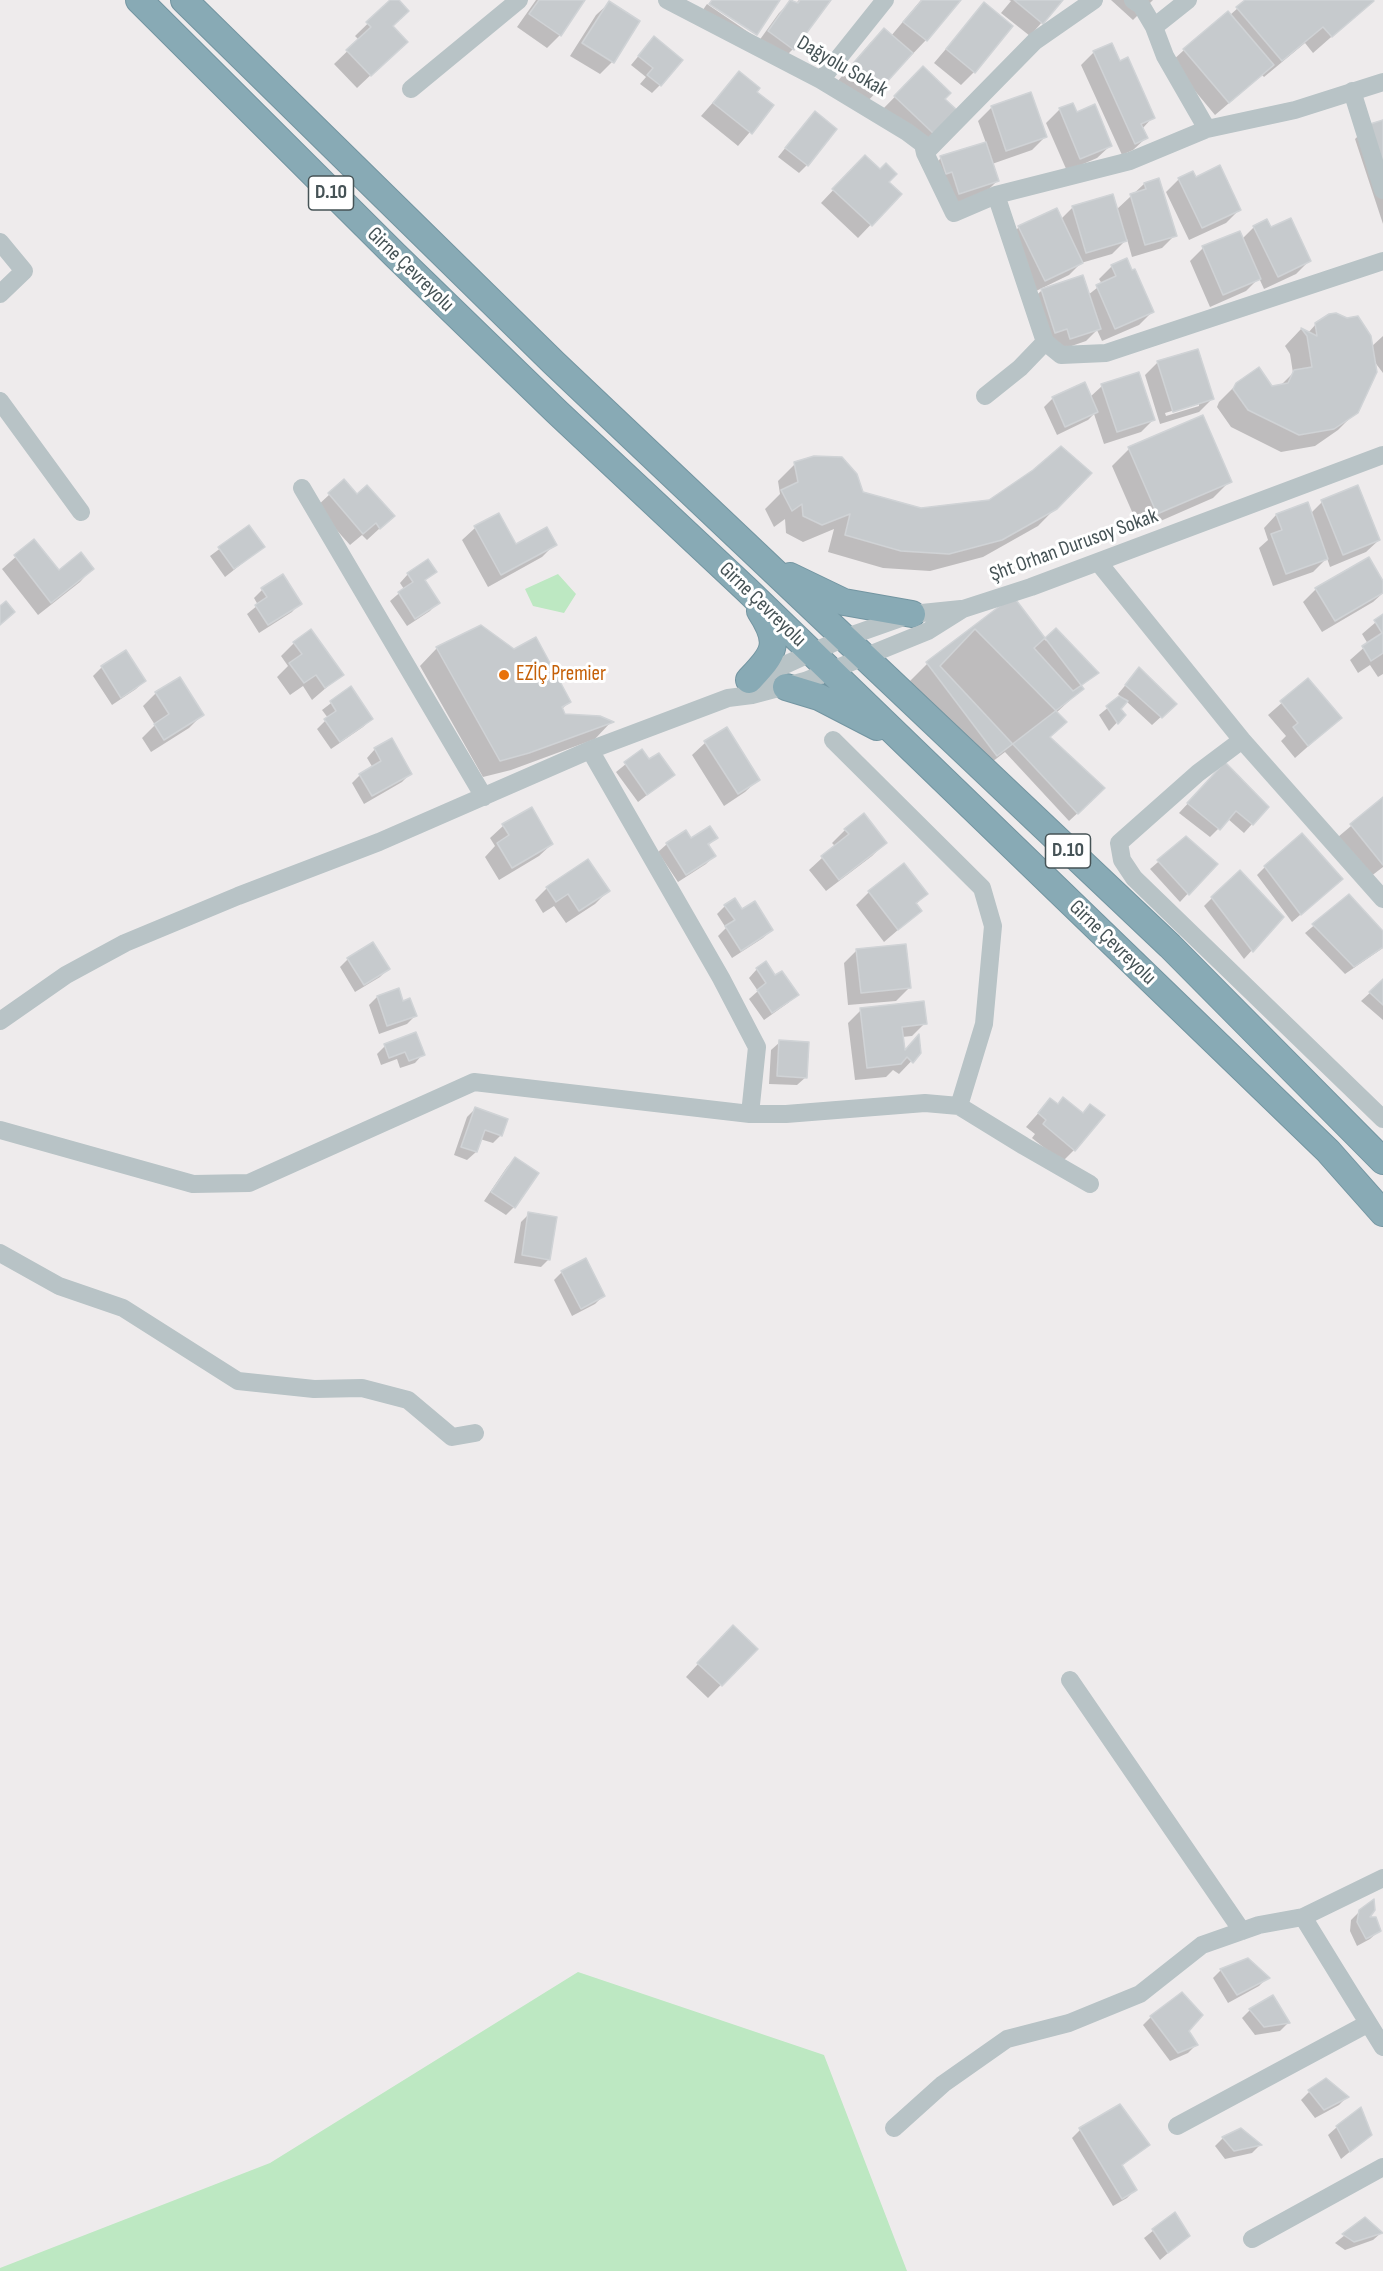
<!DOCTYPE html>
<html>
<head>
<meta charset="utf-8">
<style>
  body { margin:0 }
  canvas { display:block; background:#eeebec }
</style>
</head>
<body>
<canvas width="1383" height="2271"></canvas>
<script>
const c = document.querySelector('canvas').getContext('2d');
c.lineJoin = 'round';
function paint(path, color) {
  c.fillStyle = color;
  c.fill(path, 'evenodd');
}
function strokePath(path, color, width, dash) {
  c.strokeStyle = color;
  c.lineWidth = width;
  c.lineCap = dash ? 'butt' : 'round';
  c.setLineDash(dash || []);
  c.stroke(path);
}
function drawText(font, color, halo, rows, align = 'center') {
  c.font = font + ' "Sofia Sans Condensed",sans-serif';
  c.lineWidth = 6;
  c.setLineDash([]);
  c.textBaseline = 'middle';
  c.strokeStyle = halo;
  c.fillStyle = color;
  for (const [text, x, y, turn = 0] of rows) {
    c.save();
    c.translate(x, y);
    c.rotate((+turn || 0) * Math.PI / 180);
    c.textAlign = isNaN(turn) ? turn : align;
    if (halo) c.strokeText(text, 0, 0);
    c.fillText(text, 0, 0);
    c.restore();
  }
}
paint(new Path2D(`
  M558 574 576 594 564 613 533 606 525 589Z
  M578 1972 824 2055 907 2271H0V2268L270 2163Z`), '#bde8c2');
paint(new Path2D(`
  M392 0H397L391 26 393 54 357 88 334 64 359 40 355 36Z
  M536 0H583L560 35 547 48 517 27Z
  M792 0 796 3 799 0H829L793 49 780 62 756 45 779 13Z
  M921 0H960L926 40 864 105 837 82 871 42 891 36Z
  M1009 0H1061L1030 36 1001 13 1011 1Z
  M1111 0H1153L1133 20Z
  M1247 0H1371L1372 1 1313 53 1305 43 1264 77 1262 75 1215 115 1171 62 1184 50 1230 15Z
  M609 3 612 62 600 74 570 56 596 15Z
  M707 4 754 36 698 17Z
  M984 4 974 72 961 85 934 63Z
  M646 47 660 85 652 93 640 84 646 77 631 65Z
  M1094 52 1119 63 1153 117 1142 129 1146 138 1133 150 1122 155 1081 65Z
  M923 68 943 99 956 111 921 147 882 110Z
  M739 73 755 92 772 106 738 146 701 116Z
  M1030 94 1045 137 1032 150 992 164 997 181 984 194 946 206 928 171 941 158 986 143 978 121 991 108Z
  M1072 105 1076 114 1110 146 1097 158 1067 171 1046 123 1059 110Z
  M807 121V165L799 173 778 157Z
  M1383 121V224L1355 139 1368 126Z
  M853 169 880 171 887 182 900 194 858 238 821 203Z
  M1179 179H1195L1239 210 1226 223 1189 240 1166 192Z
  M1144 184 1175 235 1162 248 1132 257 1127 239 1112 254 1081 263 1069 275 1032 293 1006 240 1019 227 1061 219 1073 207 1116 210Z
  M1254 227 1270 229 1309 261 1296 274 1264 289 1259 278 1246 291 1210 307 1190 261 1203 248 1242 239Z
  M1112 266 1152 312 1139 325 1102 341 1097 330 1086 341 1057 351 1028 303 1041 291 1082 277 1088 295 1102 284 1099 279Z
  M1316 324 1371 347 1383 336V373L1374 361 1356 412 1338 430 1315 446 1281 452 1231 427 1217 407 1219 402 1237 384 1272 388 1280 386 1293 373 1290 354 1285 346 1301 329 1308 333Z
  M1158 362 1212 399 1199 412 1160 424 1145 375ZM1199 403V406L1166 416 1165 413Z
  M1084 384 1090 397 1102 386 1154 419 1141 432 1104 444 1094 414 1088 420 1057 435 1044 407 1053 398Z
  M1129 449 1230 481 1213 498 1140 530 1112 466Z
  M795 464 862 493 921 510 989 501 1090 473 1038 526 983 557 930 571 883 568 828 552 834 529 803 542 786 533 785 519 774 527 765 509 780 494 778 481Z
  M344 481 357 496 393 516 367 540 362 535 350 545 316 507Z
  M1322 502 1379 540 1366 552 1330 567 1327 558 1313 572 1273 586 1259 548 1268 540 1264 528 1276 515 1310 514Z
  M249 527 263 547 225 577 210 556Z
  M475 528 515 546 555 544 542 557 488 587 462 540Z
  M34 541 59 572 92 569 80 582 38 615 2 569Z
  M435 572 424 581 438 602 430 611 407 626 390 601 404 589 400 583 408 574Z
  M282 576 300 603 292 612 259 633 247 614 258 605 254 598 262 590Z
  M1383 584V593L1373 602 1322 632 1303 602 1316 589Z
  M1013 598 1045 640 1097 673 1080 687 1082 689 1056 713 1049 737 1095 797 1069 821 1005 752 979 772 910 681 927 664Z
  M1383 616V674L1378 677 1370 665 1358 673 1350 660 1368 644 1362 634Z
  M294 643 342 674 312 700 303 686 290 695 277 677 288 666 281 656Z
  M437 648 569 702 562 709 564 715 611 722 595 739 511 770 483 777 420 666Z
  M125 652 144 681 136 689 112 705 93 676 101 668Z
  M1139 669 1175 704 1152 725 1126 701 1119 708 1124 715 1109 731 1099 715 1121 697 1118 694Z
  M1308 680 1340 718 1295 758 1281 741 1286 736 1268 715Z
  M351 688 371 719 363 727 331 749 317 729 328 718 322 710Z
  M156 693 202 715 189 728 151 752 142 738 155 725 143 706Z
  M705 743 758 780 745 792 724 806 692 755Z
  M375 749 410 774 402 782 364 804 352 783 360 775 373 768 367 758Z
  M642 751 649 761 673 775 638 802 616 772Z
  M1217 772 1252 824 1244 833 1228 819 1210 837 1179 813Z
  M1383 799V867L1370 877 1338 837Z
  M503 826 552 844 539 856 499 880 485 857 495 846 490 838Z
  M845 830 885 843 872 856 826 891 809 870 835 846 832 843Z
  M716 837 708 846 714 856 706 864 678 882 658 852 667 844Z
  M1186 838 1215 864 1180 902 1150 869Z
  M904 865 926 894 915 905 920 911 884 942 856 905 869 892Z
  M1265 867 1332 887 1292 922 1257 875Z
  M547 888 608 891 595 904 566 923 554 906 543 913 535 900Z
  M1349 896 1383 933V948L1345 974 1305 933Z
  M1212 898 1282 917 1244 959 1204 906Z
  M725 906 742 911 771 930 763 938 732 958 718 936 726 928 717 914Z
  M857 950 909 988 896 1001 848 1005 844 963Z
  M348 959 388 969 380 977 355 992 340 967Z
  M757 969 775 977 797 995 788 1003 764 1020 749 999 758 991 749 978Z
  M1383 981V1020L1361 1001Z
  M377 997 402 1002 415 1016 407 1024 379 1034 369 1005Z
  M861 1010 925 1023 912 1036 902 1037 903 1052H920L899 1074 893 1070 886 1077 855 1080 848 1023Z
  M780 1042 806 1077 797 1085 769 1084 771 1050Z
  M385 1046 423 1054 415 1063 400 1068 397 1059 381 1065 377 1054Z
  M1050 1100 1057 1105 1082 1114 1074 1150 1062 1162 1032 1138 1035 1134 1026 1127Z
  M475 1109 501 1135 493 1143 480 1139 476 1152 467 1160 454 1155 467 1117Z
  M515 1159 514 1207 506 1215 484 1201 507 1167Z
  M529 1214 549 1259 541 1267 514 1263 521 1222Z
  M562 1272 604 1295 595 1304 572 1316 554 1280Z
  M720 1640 756 1649 708 1698 686 1677Z
  M1360 1911 1379 1931 1370 1939 1357 1946 1350 1931 1351 1920Z
  M1221 1970 1267 1978 1259 1986 1228 2003 1213 1978Z
  M1250 2010 1288 2023 1280 2031 1255 2035 1242 2018Z
  M1151 2017 1187 2030 1196 2045 1188 2053 1170 2061 1143 2025Z
  M1309 2092 1347 2097 1339 2105 1315 2118 1301 2100Z
  M1337 2127 1370 2135 1341 2159 1328 2135Z
  M1080 2130 1148 2145 1121 2166 1135 2190 1127 2198 1113 2206 1072 2138Z
  M1223 2138 1260 2145 1252 2153 1225 2159 1215 2146Z
  M1174 2214 1188 2236 1160 2260 1144 2238Z
  M1365 2219 1381 2233 1373 2240 1345 2250 1335 2243Z`), '#0003');
const building = new Path2D(`
  M390 0H399L409 11 393 26 408 42 371 76 346 50 371 27 366 22Z
  M539 0H585L561 36 529 14Z
  M712 0H780L757 35 709 4Z
  M790 0 798 3 800 0H831L794 50 768 31Z
  M922 0H961L927 41 903 22Z
  M1014 0H1063L1043 24Z
  M1245 0H1373L1374 1 1332 37 1323 27 1282 61 1236 7Z
  M609 1 640 21 614 63 582 43Z
  M984 2 1013 26 975 73 946 49Z
  M1228 11 1274 65 1229 103 1183 49Z
  M884 28 913 53 877 93 849 68Z
  M654 36 683 60 661 86 647 75 653 68 638 56Z
  M1112 43 1120 61 1128 57 1155 118 1141 124 1148 138 1135 144 1093 51Z
  M923 66 951 93 945 99 958 111 935 135 894 96Z
  M739 71 760 88 757 92 774 105 752 134 713 103Z
  M1031 92 1047 137 1006 151 991 106Z
  M1073 103 1077 112 1095 104 1112 146 1080 159 1059 108Z
  M815 111 837 129 808 166 785 148Z
  M1383 120V173L1367 125Z
  M986 142 999 181 959 194 952 172 946 174 940 156Z
  M865 155 880 169 886 163 897 174 889 182 902 194 872 226 832 189Z
  M1220 165 1241 210 1202 228 1178 178 1193 171 1196 177Z
  M1159 178 1177 236 1145 245 1130 194 1146 189 1144 183Z
  M1113 194 1127 241 1086 253 1072 206Z
  M1057 208 1083 263 1045 281 1018 226Z
  M1291 218 1311 261 1278 277 1253 226 1267 219 1271 227Z
  M1240 231 1261 279 1223 295 1202 246Z
  M1127 258 1132 270 1135 269 1154 312 1115 329 1096 285 1116 276 1111 265Z
  M1083 275 1101 329 1070 339 1067 329 1055 333 1041 289Z
  M1336 313 1347 318 1358 316 1371 336 1377 372 1358 413 1334 429 1299 435 1248 410 1233 389 1236 383 1259 367 1272 386 1288 383 1294 370 1312 367 1307 336 1301 328 1317 336 1315 323 1329 314Z
  M1198 349 1214 399 1173 412 1157 361Z
  M1139 372 1155 420 1117 432 1101 384Z
  M1085 382 1098 412 1065 427 1052 397Z
  M1203 415 1232 482 1157 514 1128 447Z
  M1061 446 1092 473 1057 509 1002 540 949 554 901 551 845 535 850 514 822 525 803 516 802 504 792 511 781 490 798 482 794 462 814 456 842 457 857 474 863 492 921 508 989 500 1033 470Z
  M344 479 357 494 367 485 395 516 380 529 376 523 363 534 328 493Z
  M1358 485 1380 540 1343 555 1321 500Z
  M1308 502 1328 559 1286 574 1271 534 1282 530 1276 514Z
  M499 513 516 544 547 527 557 545 501 575 474 526Z
  M249 525 265 547 234 569 218 547Z
  M34 539 59 570 81 552 94 569 51 603 14 555Z
  M1369 557 1383 581V593L1335 621 1315 588Z
  M428 559 437 572 425 580 440 603 415 619 398 592 413 582 407 573Z
  M283 574 302 604 268 625 255 605 267 597 261 588Z
  M1013 596 1084 689 997 756 926 662Z
  M6 601 15 612 0 625V606Z
  M1383 614V653L1371 661 1362 646 1382 633 1374 620Z
  M481 625 514 649 536 637 571 702 562 707 565 714 600 716 614 722 529 753 500 761 436 647Z
  M1056 628 1099 673 1073 691 1034 648Z
  M311 629 344 675 325 688 316 675 304 683 289 663 302 654 293 642Z
  M975 629 1067 722 1050 737 1105 788 1078 814 940 666Z
  M126 650 146 681 121 698 101 666Z
  M1139 667 1177 704 1162 718 1125 685Z
  M180 677 204 715 164 740 154 724 169 714 155 692Z
  M1308 678 1342 718 1308 746 1293 727 1298 723 1280 701Z
  M351 686 373 719 340 742 324 719 336 711 330 701Z
  M1119 696 1128 701 1121 709 1126 715 1118 724 1106 706Z
  M727 727 760 780 738 794 704 741Z
  M392 738 412 774 372 796 359 774 381 761 374 748Z
  M642 749 649 759 659 753 675 775 647 795 624 762Z
  M1225 762 1269 807 1253 825 1236 811 1220 830 1187 803Z
  M1383 797V865L1350 824Z
  M532 807 553 844 512 868 497 843 509 835 502 824Z
  M864 813 887 843 839 880 821 856 849 834 844 829Z
  M710 826 718 838 708 844 716 856 686 875 666 843 686 830 691 838Z
  M1302 833 1343 879 1301 915 1264 866Z
  M1186 836 1218 864 1189 895 1157 860Z
  M588 859 610 891 579 911 568 894 556 902 546 887Z
  M904 863 928 894 916 903 922 911 898 930 868 891Z
  M1240 870 1284 917 1253 952 1211 897Z
  M1349 894 1383 931V947L1354 967 1312 924Z
  M735 898 742 909 755 901 773 930 741 951 725 926 735 920 724 905Z
  M373 942 390 969 364 985 347 958Z
  M906 944 911 988 861 993 856 949Z
  M766 961 775 975 782 971 799 995 772 1013 757 990 766 983 756 968Z
  M1383 979V1005L1369 992Z
  M399 988 403 1001 410 998 417 1016 387 1026 377 996Z
  M924 1001 927 1024 902 1027 905 1050 919 1034 921 1053 913 1063 907 1057 901 1064 867 1068 860 1008Z
  M416 1032 425 1055 409 1061 405 1052 389 1058 384 1044Z
  M779 1040 809 1042 807 1078 777 1076Z
  M1063 1097 1083 1113 1090 1104 1105 1115 1075 1151 1043 1124 1046 1120 1038 1113 1050 1098 1058 1104Z
  M475 1107 508 1119 502 1136 485 1130 477 1152 461 1147Z
  M515 1157 539 1173 515 1208 491 1192Z
  M528 1212 557 1217 550 1260 522 1255Z
  M586 1258 605 1296 581 1309 561 1271Z
  M733 1625 758 1649 722 1686 697 1663Z
  M1374 1899 1375 1910 1370 1917H1376L1381 1931 1366 1939 1357 1922 1359 1910Z
  M1248 1958 1270 1978 1237 1995 1220 1969Z
  M1182 1992 1203 2015 1189 2031 1198 2045 1178 2053 1150 2016Z
  M1273 1995 1290 2023 1264 2027 1249 2009Z
  M1326 2078 1349 2097 1324 2110 1308 2090Z
  M1120 2104 1150 2145 1122 2165 1137 2190 1122 2199 1079 2128Z
  M1361 2107 1372 2135 1350 2152 1336 2126Z
  M1241 2128 1262 2145 1234 2151 1222 2137Z
  M1175 2212 1190 2236 1168 2253 1152 2229Z
  M1365 2217 1383 2233 1354 2242 1342 2234Z`);
paint(building, '#c6cacd');
strokePath(building, '#d0d3d6', 1.5);
const highway = new Path2D(`
  M139 0 395 255 557 412 746 589 1328 1151 1383 1213
  M184 0 554 363 1170 946 1383 1161
  M790 576 844 602 912 614
  M749 680C774 653 782 645 760 611
  M786 687 819 697 877 727`);
strokePath(highway, '#7395a1', 28);
strokePath(new Path2D(`
  M667 0 821 80 907 132 923 144 925 153 954 213 996 195 1130 161 1207 129 1295 110 1383 82
  M1133 0 1141 5 1154 27
  M1188 0 1154 27 1165 56 1207 129
  M821 80 885 0
  M411 89 519 0
  M1352 91 1383 190
  M925 153 1035 41 1094 0
  M996 195 1045 342
  M0 242 24 271 0 294
  M985 396 1020 368 1045 342 1061 355 1106 353 1383 261
  M0 401 81 512
  M302 488 484 797
  M1098 562 1242 740 1383 899
  M756 678 844 638 912 614 961 609
  M833 740 982 888 993 926 984 1024 959 1106
  M1242 740 1198 773 1119 843 1122 860 1134 878 1383 1119
  M590 750 721 978 757 1047 750 1114
  M0 1021 66 975 125 943 238 896 379 842 590 750 728 698 752 695 805 681 928 631 963 609 1031 587 1383 455
  M0 1130 193 1184 249 1183 474 1082 750 1114H786L925 1103 959 1106 1024 1146 1090 1184
  M0 1253 59 1286 123 1308 238 1381 314 1389 362 1388 408 1400 452 1437 475 1433
  M1070 1680 1242 1931
  M1303 1917 1383 2047
  M1177 2126 1367 2024
  M894 2128 943 2084 1007 2039 1069 2023 1140 1994 1202 1945 1259 1925 1303 1917 1383 1878
  M1252 2239 1383 2167`), '#b8c3c6', 18);
strokePath(highway, '#88aab5', 26);
for (const [x, y, r, color] of [
  [504,675,6,"#e8710a"]
]) {
  const dot = new Path2D();
  dot.arc(x, y, r, 0, 2 * Math.PI);
  c.fillStyle = color;
  c.fill(dot);
  strokePath(dot, '#fff', 2);
}
for (const [x, y, w] of [
  [331,193,45],
  [1068,851,45]
]) {
  const box = new Path2D();
  box.roundRect(x - w / 2, y - 17, w, 34, 4.5);
  c.fillStyle = '#fff';
  c.fill(box);
  strokePath(box, '#465356', 1.5);
}
drawText('bold 20px', '#465356', null, [
  ["D.10",331,193],
  ["D.10",1068,851]
]);
drawText('21px', '#465356', '#fff', [
  ["Dağyolu Sokak",842,67,30],
  ["Girne Çevreyolu",410,270,44],
  ["Şht Orhan Durusoy Sokak",1074,546,-20],
  ["Girne Çevreyolu",762,605,44],
  ["Girne Çevreyolu",1112,943,44]
]);
drawText('21px', '#c56008', '#fff', [
  ["EZİÇ Premier",516,675]
], 'left');
</script>
</body>
</html>
